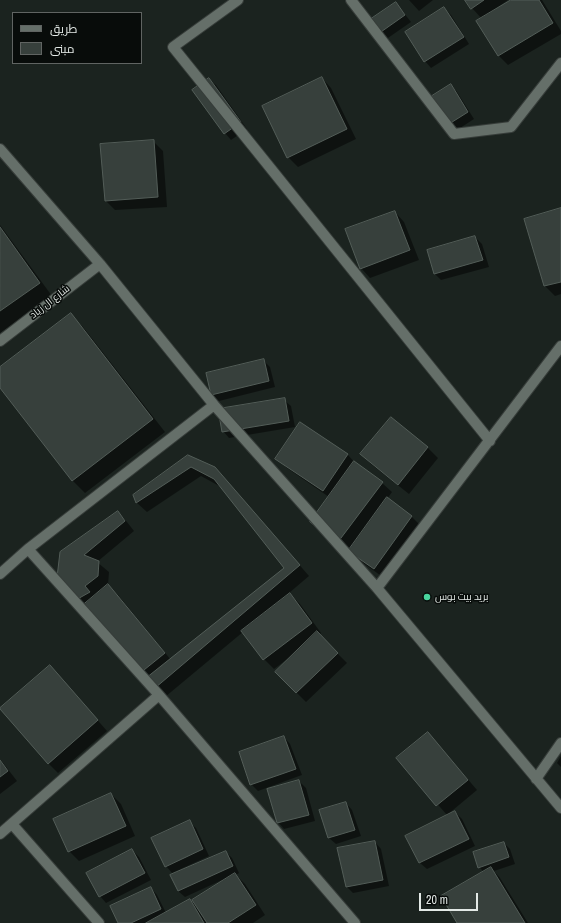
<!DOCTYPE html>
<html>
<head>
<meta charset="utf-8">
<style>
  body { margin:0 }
  #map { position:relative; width:561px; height:923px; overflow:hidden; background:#1b231f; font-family:"Archivo Narrow",Cairo,sans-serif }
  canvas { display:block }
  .legend { position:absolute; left:12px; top:12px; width:130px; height:52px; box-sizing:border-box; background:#080c0a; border:1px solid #606462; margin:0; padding:5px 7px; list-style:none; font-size:12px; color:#e3e9e6 }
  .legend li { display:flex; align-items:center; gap:8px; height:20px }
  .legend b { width:20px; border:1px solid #606462 }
  .scale { position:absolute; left:419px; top:893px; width:59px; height:18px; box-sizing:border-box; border:2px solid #e3e9e6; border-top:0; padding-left:5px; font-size:12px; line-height:14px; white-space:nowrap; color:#e3e9e6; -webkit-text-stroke:3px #080c0a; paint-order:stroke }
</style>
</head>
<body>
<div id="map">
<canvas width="561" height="923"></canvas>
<ul class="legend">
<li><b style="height:5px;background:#656f69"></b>طريق</li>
<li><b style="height:11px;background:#37403c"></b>مبنى</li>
</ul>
<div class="scale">20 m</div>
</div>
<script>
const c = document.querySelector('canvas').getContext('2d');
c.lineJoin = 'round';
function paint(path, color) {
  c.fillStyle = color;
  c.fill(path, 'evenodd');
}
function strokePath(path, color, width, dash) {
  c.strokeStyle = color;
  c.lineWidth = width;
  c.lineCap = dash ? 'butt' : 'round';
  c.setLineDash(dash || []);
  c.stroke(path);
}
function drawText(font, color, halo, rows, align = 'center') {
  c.font = font + ' "Archivo Narrow",Cairo,sans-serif';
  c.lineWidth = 3;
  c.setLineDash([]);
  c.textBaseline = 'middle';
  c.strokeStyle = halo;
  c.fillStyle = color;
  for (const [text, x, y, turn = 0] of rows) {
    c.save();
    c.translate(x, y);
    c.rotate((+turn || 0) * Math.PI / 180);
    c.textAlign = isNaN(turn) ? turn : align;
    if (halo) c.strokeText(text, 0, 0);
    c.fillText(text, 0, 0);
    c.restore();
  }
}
paint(new Path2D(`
  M409 0H433L419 11Z
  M466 0H508L495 9 496 10 513 0H542L561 31V34L508 65 498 55 482 19 472 8Z
  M396 3 411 22 385 40 378 34Z
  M444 8 451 15 469 44 431 68 425 61Z
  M322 78 331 88 356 139 298 167 288 157 263 106Z
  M209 79 216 85 247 129 231 140 225 133Z
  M451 85 457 92 474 119 457 130 450 123Z
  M153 141 163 151 167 207 115 210 106 201Z
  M561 209V294L555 296 545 286 525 219Z
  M395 212 404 222 419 260 370 278 361 268Z
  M0 225 52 296 0 333Z
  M475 237 482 244 489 267 441 280 435 274Z
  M70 314 83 327 165 432 85 493 73 481 0 386V368Z
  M263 360 270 367 275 387 219 401 212 394Z
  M284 400 291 406 295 427 229 438 223 431Z
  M391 418 428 448 438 458 409 494 371 464 362 454Z
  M301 423 348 455 356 464 382 483 392 492 387 499 411 516 421 526 384 578 359 560 349 550 321 531 329 497 287 468 277 458Z
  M188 456 224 478 309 576 289 593 300 604 321 633 319 635 347 663 306 702 276 672 291 658 290 657 274 669 264 659 243 632 165 697 57 585 118 512 127 522 134 531 97 562 109 572 108 585 118 595 171 660 286 568 221 487 201 476 147 512 137 503 134 496Z
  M59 676 107 731 58 773 48 763Z
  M284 737 290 744 302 775 258 791 251 784Z
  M437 743 477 790 447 815 397 758Z
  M561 756V767L557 763Z
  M0 759 17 781 0 794Z
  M299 781 306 788 315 821 284 829 278 822Z
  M111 794 121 804 135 836 79 861 69 851Z
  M346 803 352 810 361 836 336 844 329 838Z
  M455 812 462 819 475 846 427 869 420 863 407 836Z
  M189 822 196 828 209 856 172 873 166 866Z
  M375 842 381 849 389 886 353 893 347 887Z
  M504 843 510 849 515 864 494 871 500 878 528 923H459L484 872 479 867Z
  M132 850 139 857 151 880 106 903 100 896Z
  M226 852 232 858 239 873 236 875 245 884 265 915 253 923H119L151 888 157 895 166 913 190 900 192 902 223 882 222 880 185 897 178 891Z`), '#0007');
const building = new Path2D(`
  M465 0H484L471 9Z
  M511 0H539L553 23 498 56 476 21Z
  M396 2 405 15 378 34 368 21Z
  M444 7 464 37 424 62 405 32Z
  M322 77 347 129 287 158 262 106Z
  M209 78 241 122 224 134 192 90Z
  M451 84 468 112 449 124 432 96Z
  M154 140 158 197 105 201 100 144Z
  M561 208V282L544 286 524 219Z
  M395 211 410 250 360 269 345 229Z
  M0 227 40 283 0 311Z
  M475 236 483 260 434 274 427 250Z
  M71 313 153 419 72 481 0 388V367Z
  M264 359 269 381 211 395 206 373Z
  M285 398 289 421 222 432 218 409Z
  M391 417 428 447 398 485 360 454Z
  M300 422 348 454 323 491 275 459Z
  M188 455 215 467 300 565 155 688 146 678 284 568 214 479 191 467 136 503 133 495Z
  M354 461 383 482 338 542 310 522Z
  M387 497 412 516 374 569 348 551Z
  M118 511 125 521 84 555 99 561 98 576 85 586 90 592 74 601 56 586 60 552Z
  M108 584 165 653 139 674 82 606Z
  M290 593 312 623 263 660 241 631Z
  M317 631 338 653 296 693 275 672Z
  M50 665 98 720 48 764 0 709V708Z
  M428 732 468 780 436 806 396 758Z
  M284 736 296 769 250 785 239 752Z
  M0 760 8 771 0 777Z
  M299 780 309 815 277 823 267 789Z
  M111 793 126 826 68 852 53 819Z
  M346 802 355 830 328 838 319 810Z
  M455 811 469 839 419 863 405 836Z
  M190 820 203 849 165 867 151 838Z
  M375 841 383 880 346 887 337 848Z
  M504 842 509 857 478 868 473 852Z
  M132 849 145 873 99 897 86 873Z
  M226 851 233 866 178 891 170 875Z
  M491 867 525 923H457L441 896Z
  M235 873 256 905 228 923H207L192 900Z
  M151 887 161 909 131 923H118L110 906Z
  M190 899 204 923H146Z`);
paint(building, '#37403c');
strokePath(building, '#535d58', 1);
const minor = new Path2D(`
  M238 0 173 47 490 441
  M351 0 454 134 511 127 561 63
  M0 149 100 264 214 405 377 588 561 808
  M0 341 100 264
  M28 549 159 695 355 923
  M0 574 28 549 214 405
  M377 588 561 346
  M536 779 561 743
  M12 824 99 923
  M0 834 159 695`);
strokePath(minor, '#373d3a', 12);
strokePath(minor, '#656f69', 10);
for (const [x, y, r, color] of [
  [427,597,4,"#49d49d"]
]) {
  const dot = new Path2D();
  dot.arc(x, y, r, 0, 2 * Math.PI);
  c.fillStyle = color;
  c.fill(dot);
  strokePath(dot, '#080c0a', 1.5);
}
drawText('10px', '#e3e9e6', '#080c0a', [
  ["شارع ال زياد",50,302,-38]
]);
drawText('10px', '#e3e9e6', '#080c0a', [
  ["بريد بيت بوس",435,597]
], 'left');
</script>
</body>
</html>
